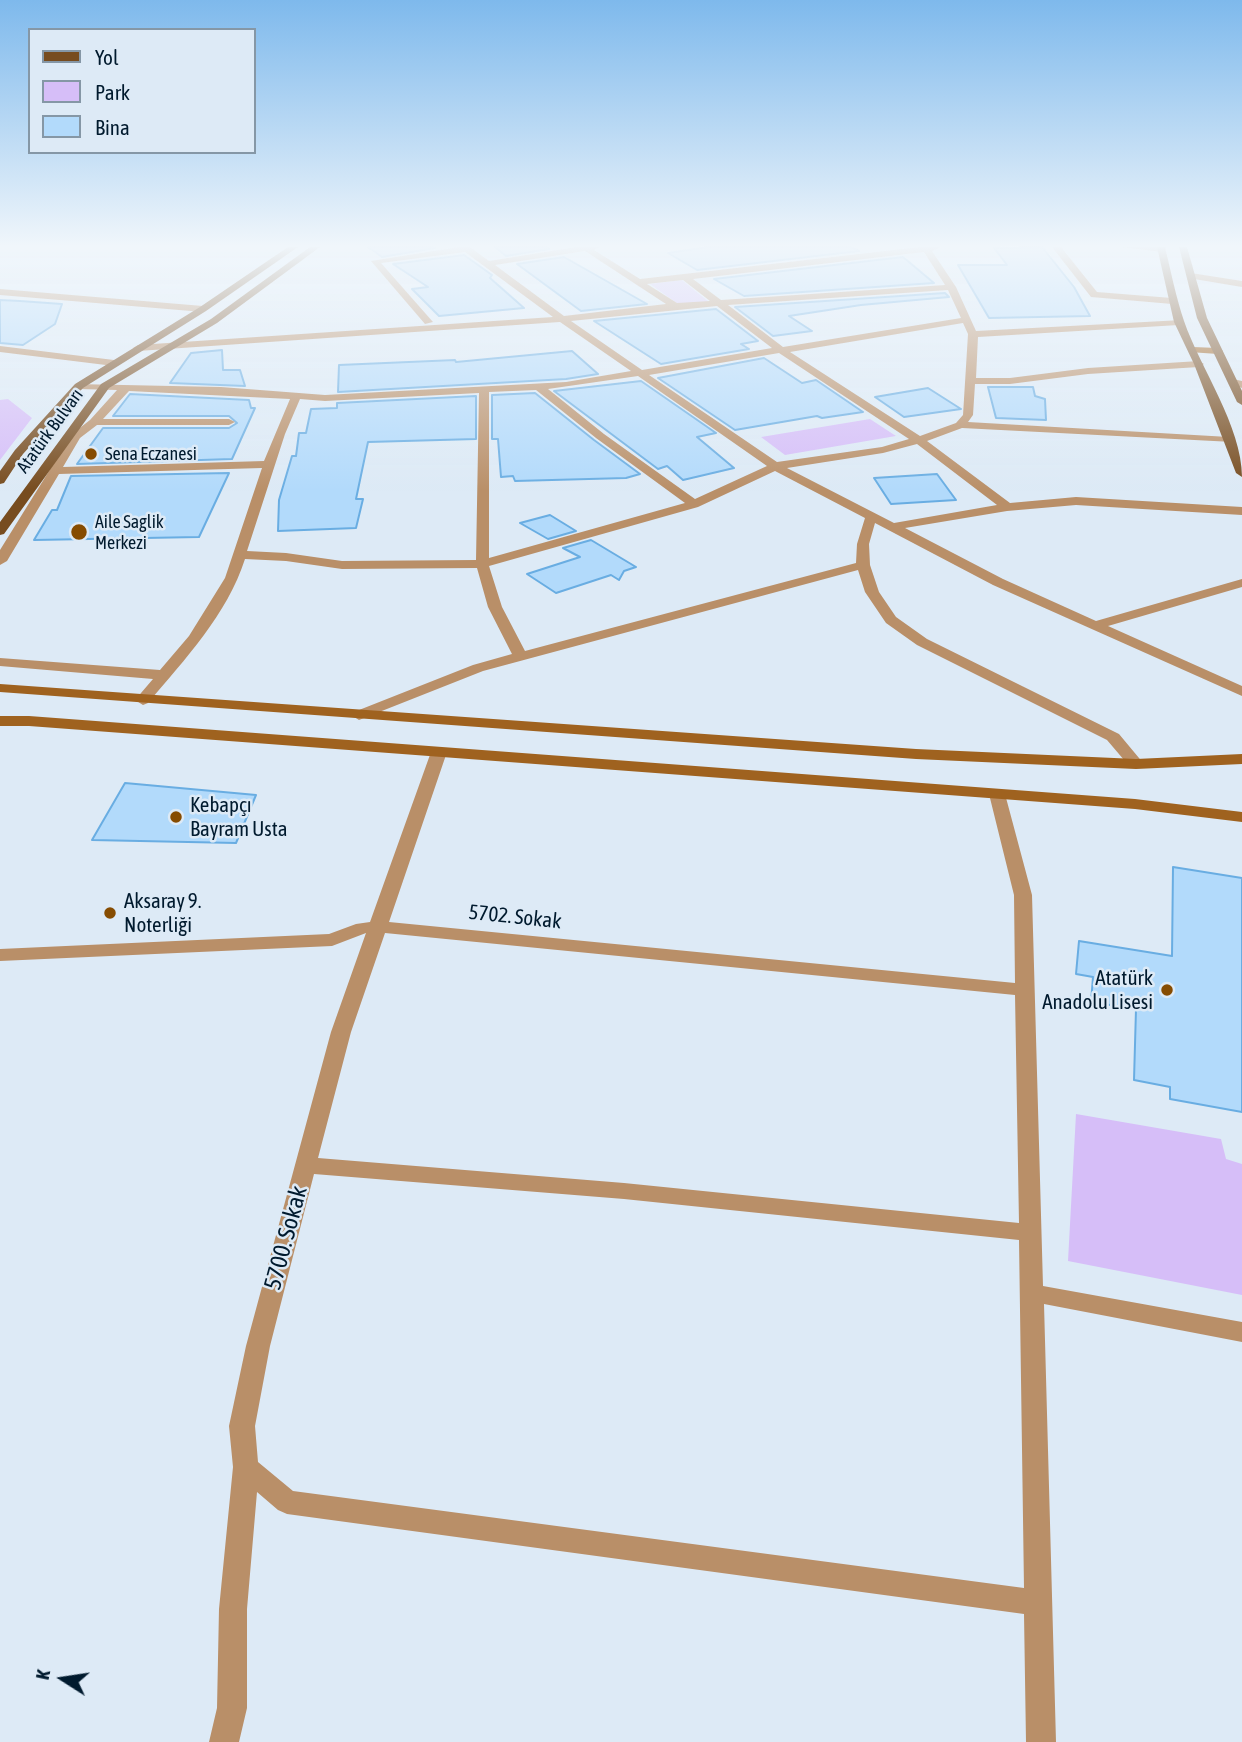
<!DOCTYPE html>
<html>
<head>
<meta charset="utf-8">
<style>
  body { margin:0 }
  #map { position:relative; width:1242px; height:1742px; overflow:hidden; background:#ddeaf6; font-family:"Asap Condensed",sans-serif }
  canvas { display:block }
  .legend { position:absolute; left:28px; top:28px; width:228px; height:126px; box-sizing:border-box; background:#ddeaf6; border:2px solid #8597a6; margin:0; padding:9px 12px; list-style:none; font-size:21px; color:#001a2e }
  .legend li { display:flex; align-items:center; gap:14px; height:35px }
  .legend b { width:35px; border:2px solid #8597a6 }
  .north { position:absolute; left:28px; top:1644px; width:70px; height:70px; -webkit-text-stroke:5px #ddeaf6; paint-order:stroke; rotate:282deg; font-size:19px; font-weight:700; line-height:28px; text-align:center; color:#001a2e }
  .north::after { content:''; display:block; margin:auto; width:24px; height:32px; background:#001a2e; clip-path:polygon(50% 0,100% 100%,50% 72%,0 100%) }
</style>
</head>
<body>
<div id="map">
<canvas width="1242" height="1742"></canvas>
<ul class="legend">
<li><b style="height:9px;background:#774c1f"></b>Yol</li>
<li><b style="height:19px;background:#d6bef8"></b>Park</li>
<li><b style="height:19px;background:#b2dafb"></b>Bina</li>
</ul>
<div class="north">K</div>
</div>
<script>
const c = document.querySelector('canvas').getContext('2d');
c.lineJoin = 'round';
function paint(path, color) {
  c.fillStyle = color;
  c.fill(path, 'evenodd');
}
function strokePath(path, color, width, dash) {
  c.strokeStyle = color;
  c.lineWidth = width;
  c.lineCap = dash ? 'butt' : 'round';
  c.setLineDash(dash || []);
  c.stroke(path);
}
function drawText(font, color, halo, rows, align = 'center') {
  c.font = font + ' "Asap Condensed",sans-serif';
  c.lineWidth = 5;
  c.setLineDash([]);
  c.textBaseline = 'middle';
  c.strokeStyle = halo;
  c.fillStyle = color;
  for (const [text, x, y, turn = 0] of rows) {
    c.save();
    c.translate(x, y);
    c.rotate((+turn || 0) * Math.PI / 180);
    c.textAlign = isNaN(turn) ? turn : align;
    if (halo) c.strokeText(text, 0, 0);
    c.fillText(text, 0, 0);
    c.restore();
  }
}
paint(new Path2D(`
  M682 280 709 302 678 304 650 284Z
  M8 399 32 418 0 460V400Z
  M870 419 896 436 785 455 761 437Z
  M1076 1114 1221 1139 1226 1159 1242 1164V1295L1068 1261Z`), '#d6bef8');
const building = new Path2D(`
  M368 247H433L435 248 382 257Z
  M495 247H547L549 249 506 256Z
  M707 247H851L859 251 697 270 668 253Z
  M1042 247 1074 287 1090 316 989 318 958 265H1007L994 248Z
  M464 255 492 275 490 278 524 308 439 316 412 289 428 287 393 264Z
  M564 257 647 304 581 311 517 264Z
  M903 257 934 283 744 296 714 279Z
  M945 293 949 297 861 305 789 316 812 331 773 336 735 307Z
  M0 300 20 301 62 304 55 324 23 345 0 343Z
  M716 309 758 341 741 344 749 349 661 364 594 321Z
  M222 350 223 370H240L245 386 170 383 191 353Z
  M572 351 598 374 566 379 338 392 339 365 455 360 456 362Z
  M764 358 802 383 816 380 863 412 822 418 817 416 735 430 658 378Z
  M641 381 716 433 697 437 734 468 683 480 667 466 658 469 554 391Z
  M988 387H1033L1035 396 1045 399 1046 420 996 418Z
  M928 388 961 409 904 417 875 397Z
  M535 393 594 440 640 474 626 478 515 481 513 476 501 477 498 439H492V395Z
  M130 394 249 400 251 408H255L232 459 77 464 103 428H229L237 423 229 416H113Z
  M476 396V439L368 442 356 499H363L356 528 278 531 279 500 292 456H296L299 433H306L311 409 337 408V403Z
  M229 473 199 537 34 540 52 510H57L71 476Z
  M937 474 956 500 891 504 874 478Z
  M550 515 576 531 548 539 520 523Z
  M591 540 636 567 624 571 619 580 611 575 556 593 527 574 580 557 563 548Z
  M125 783 256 795 236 843 92 840Z
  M1173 867 1242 878V1112L1170 1099V1087L1134 1080 1136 1009 1091 1002 1093 977 1076 974 1079 941 1172 956Z`);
paint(building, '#b2dafb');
strokePath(building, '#69ade2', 2);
paint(new Path2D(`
  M459 247H470L489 261 576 247H599L594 250 640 279 920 247H941L932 251 956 287 976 331 1182 320 1184 322 1179 325 978 337 976 378H1010L1088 368 1199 361 1204 364 1199 367 1088 374 1010 384H975L973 415 968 422 1229 437 1233 438V442L962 428 927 441 1010 503 1076 497 1242 507V515L1076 505 1007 511 905 528 1003 579 1096 621 1242 579V587L1108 626 1242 686V696L993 585 875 523 869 544 870 565 879 592 896 617 927 639 1119 734 1144 764 1142 767H1130L1107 740 917 645 886 623 865 592 858 570 483 671 359 720 351 715 354 712 473 665 512 654 488 607 477 568 342 569 286 561 245 559C227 615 185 659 148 703L143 705 135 700 153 679 0 666V658L160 670 189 636 225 578 262 468 59 474 7 561 0 565V550L72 434 90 420 117 390 79 389 75 388V384L221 387 325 395 566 382 631 371 560 322 138 351 133 348 138 345 553 317 465 252 381 263 433 322 425 324 371 261ZM585 251 666 304 564 316 495 265ZM924 252 945 285 721 300 693 279ZM683 280 710 301 677 303 647 284ZM948 290 961 318 783 347 728 305ZM717 306 772 348 642 370 571 321ZM963 323 968 334 963 415 956 423 920 436 790 352ZM779 353 909 439 882 447 777 462 649 375ZM638 376 767 466 695 499 604 434 548 389ZM536 390 596 438 685 503 489 558V392ZM129 391 290 399 264 461 63 467 80 438 97 425H229L235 422 229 419H103ZM479 393 476 560 342 561 286 553 247 551 285 434 300 399 325 401ZM917 444 997 505 894 523 787 468 883 453ZM775 471 865 518 857 544 856 563 525 651 502 607 489 566 698 507Z
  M1052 247H1061L1097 292 1172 298 1177 301 1172 304 1091 297Z
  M1121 247H1165L1166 249 1162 252Z
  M1191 273 1242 281V287L1188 278 1187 276Z
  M0 289 203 306 208 309 203 312 0 295Z
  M0 346 114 360 119 363 114 366 0 352Z
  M1228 378 1242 381V388L1228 382Z
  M439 747 447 752 389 922 1015 983 1014 895 989 794 997 789 1005 794 1032 895 1043 1286 1242 1322V1342L1044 1304 1056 1742H1026L1024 1614 287 1514 278 1510 257 1492 247 1609V1708L239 1742H209L217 1708 219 1609 233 1467 229 1426 246 1346 331 1032 366 933 332 946 0 961V949L329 934 356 924 370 922 431 752ZM385 933 1015 995 1019 1223 624 1183 318 1158 351 1032ZM314 1174 624 1199 1019 1240 1024 1588 293 1491 258 1462 255 1426 270 1346Z`), '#b98f68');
paint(new Path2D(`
  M1193 347 1218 348 1223 351 1218 354 1189 352 1188 350Z
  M0 684 916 749 1136 759 1242 754V764L1136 769 916 759 0 692Z
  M0 716H29L1135 799 1242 812V822L1135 809 29 726H0Z`), '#9f621f');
paint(new Path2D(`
  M288 247H298L206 311 83 388 23 454 4 483 0 484V471L15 450 75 384 200 307Z
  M310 247H320L217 323 109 388 4 534 0 535V522L101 384 211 319Z
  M1157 247H1165C1171 272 1176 297 1184 321 1200 368 1242 426 1242 477L1236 473 1194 364 1174 322Z
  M1179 247H1187L1207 318 1242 391V405L1237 402 1197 318Z`), '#774c1f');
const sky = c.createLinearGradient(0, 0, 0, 491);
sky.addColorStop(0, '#7eb9ec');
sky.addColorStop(0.5, '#f0f6fb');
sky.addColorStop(1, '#f0f6fb00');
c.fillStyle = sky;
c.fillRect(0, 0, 1242, 491);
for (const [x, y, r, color] of [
  [91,454,7,"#864c01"],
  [79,532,9,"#864c01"],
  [176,817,7,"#864c01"],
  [110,913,7,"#864c01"],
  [1167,990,7,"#864c01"]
]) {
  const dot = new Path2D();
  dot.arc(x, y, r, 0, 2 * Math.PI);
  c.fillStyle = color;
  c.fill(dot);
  strokePath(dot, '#ddeaf6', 2.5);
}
drawText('18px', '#001a2e', '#ddeaf6', [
  ["Atatürk Bulvarı",50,431,-54]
]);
drawText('18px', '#001a2e', '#ddeaf6', [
  ["Sena Eczanesi",105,454],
  ["Aile Saglik",95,522],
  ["Merkezi",95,543]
], 'left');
drawText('21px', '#001a2e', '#ddeaf6', [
  ["Kebapçı",190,805],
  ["Bayram Usta",190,829],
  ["Aksaray 9.",124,901],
  ["Noterliği",124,925],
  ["Atatürk",1153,978,"right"],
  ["Anadolu Lisesi",1153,1002,"right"]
], 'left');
drawText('21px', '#001a2e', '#ddeaf6', [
  ["5702. Sokak",515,917,6]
]);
drawText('24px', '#001a2e', '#ddeaf6', [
  ["5700. Sokak",286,1238,-75]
]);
</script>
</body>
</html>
